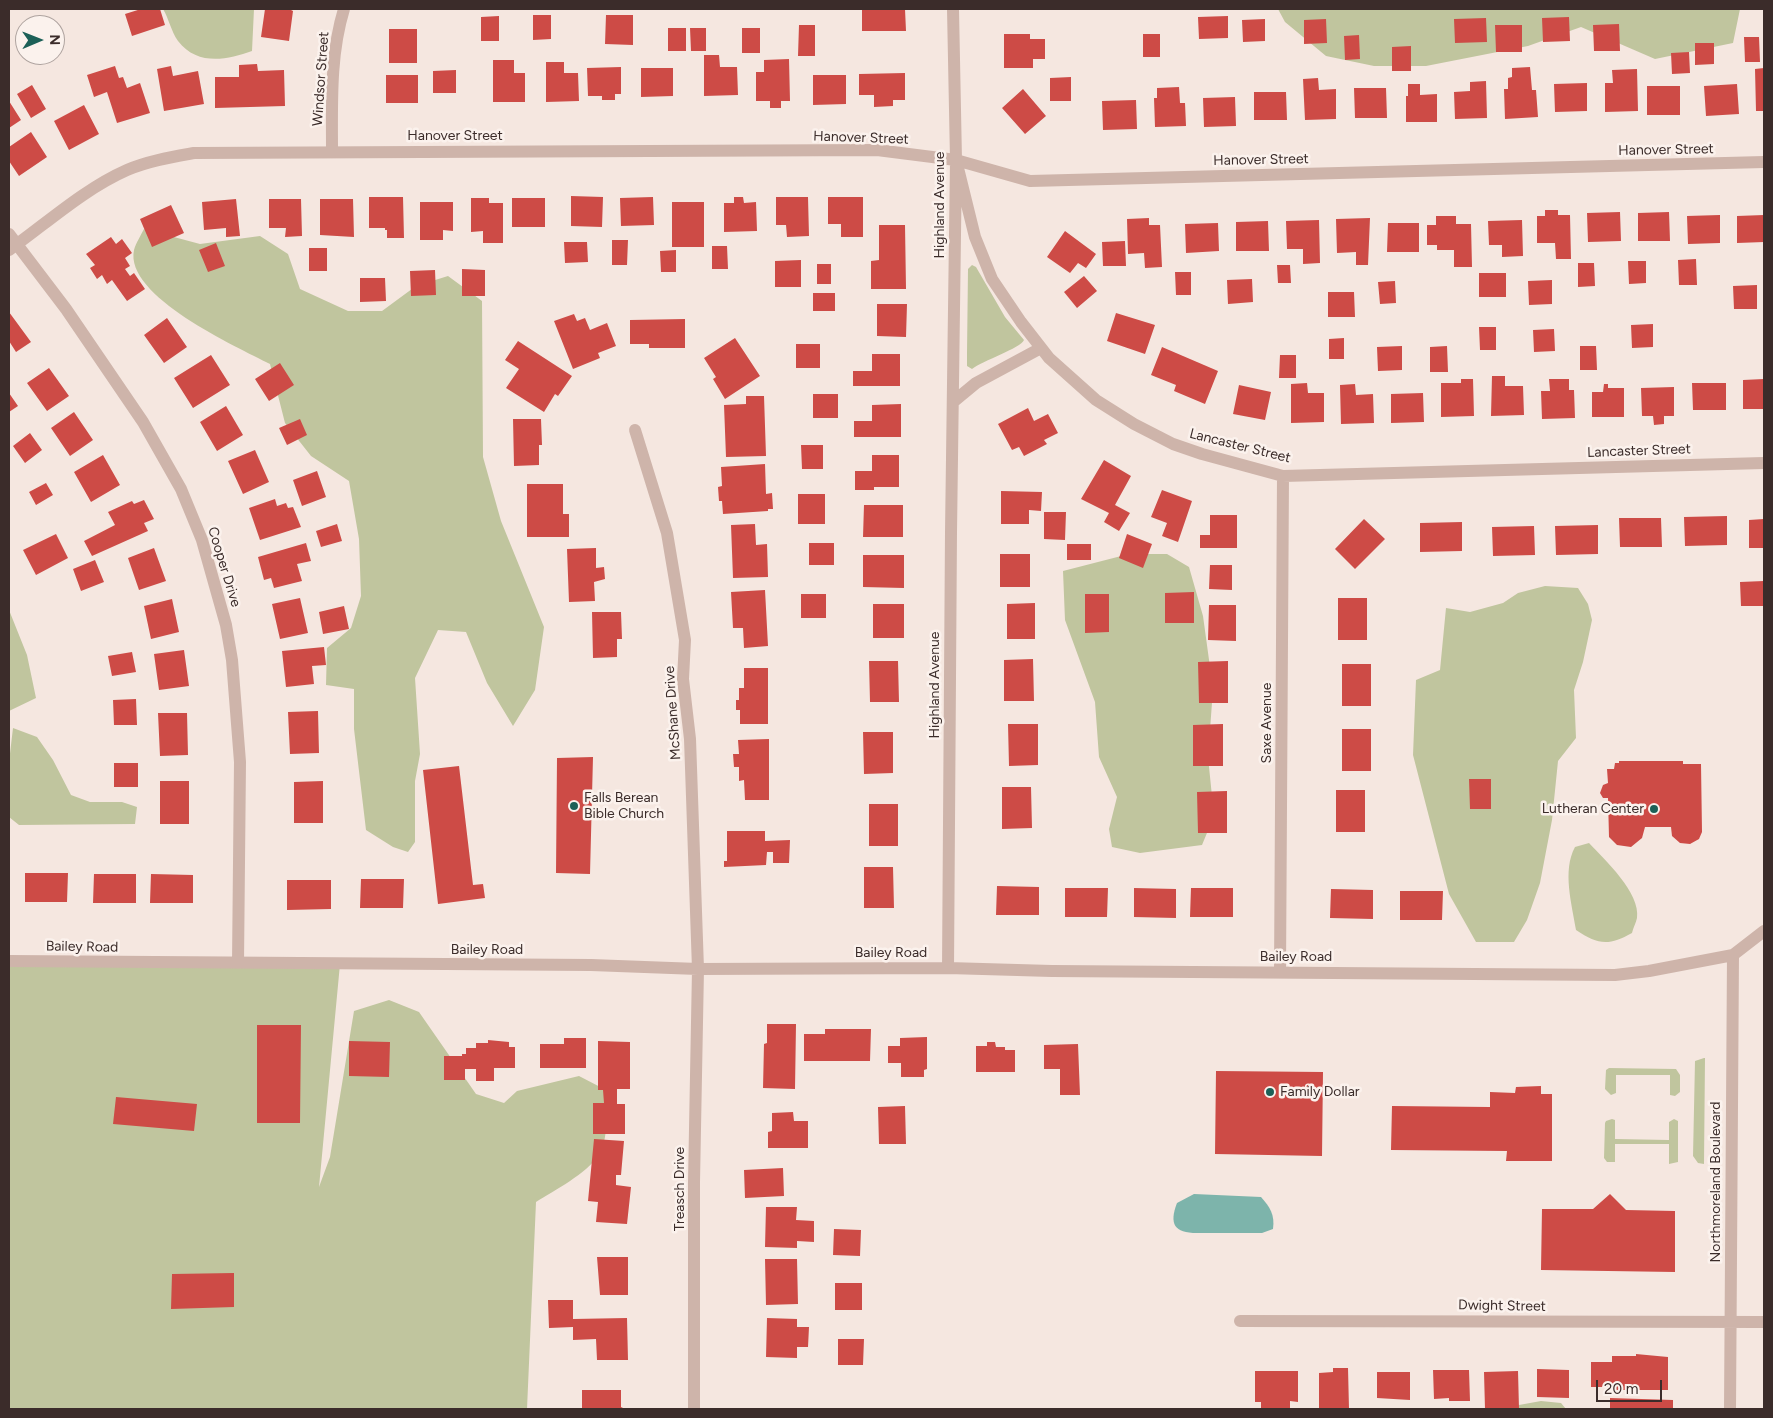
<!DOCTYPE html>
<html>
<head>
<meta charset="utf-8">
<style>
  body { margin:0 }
  #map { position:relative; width:1773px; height:1418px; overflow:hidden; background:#f5e7e0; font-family:Figtree,sans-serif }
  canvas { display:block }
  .frame { position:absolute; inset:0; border:10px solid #3b2c2a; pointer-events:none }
  .north { position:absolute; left:15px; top:15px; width:50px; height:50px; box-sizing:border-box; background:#fbf2ed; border:1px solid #aea39f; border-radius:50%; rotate:89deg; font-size:14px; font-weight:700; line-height:20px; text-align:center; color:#3b2c2a }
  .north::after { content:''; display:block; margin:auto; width:18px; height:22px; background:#1c6057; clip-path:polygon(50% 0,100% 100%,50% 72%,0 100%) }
  .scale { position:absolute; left:1596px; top:1380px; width:66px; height:22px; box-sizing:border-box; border:2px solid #3b2c2a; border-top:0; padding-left:6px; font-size:15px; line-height:18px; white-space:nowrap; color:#3b2c2a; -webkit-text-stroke:4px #fbf2ed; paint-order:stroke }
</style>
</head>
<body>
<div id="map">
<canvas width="1773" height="1418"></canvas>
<div class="frame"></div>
<div class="north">N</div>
<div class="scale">20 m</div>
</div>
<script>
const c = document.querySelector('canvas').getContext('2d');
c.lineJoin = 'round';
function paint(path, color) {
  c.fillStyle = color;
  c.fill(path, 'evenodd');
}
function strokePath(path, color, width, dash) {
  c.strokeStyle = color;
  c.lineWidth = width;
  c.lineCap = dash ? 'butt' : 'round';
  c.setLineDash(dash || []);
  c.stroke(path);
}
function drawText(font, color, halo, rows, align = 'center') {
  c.font = font + ' Figtree,sans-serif';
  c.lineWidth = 5;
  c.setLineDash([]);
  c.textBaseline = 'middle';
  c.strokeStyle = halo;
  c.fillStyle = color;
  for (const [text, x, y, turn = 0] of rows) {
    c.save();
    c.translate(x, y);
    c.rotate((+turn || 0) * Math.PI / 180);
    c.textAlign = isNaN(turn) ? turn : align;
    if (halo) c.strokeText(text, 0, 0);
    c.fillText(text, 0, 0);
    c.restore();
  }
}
paint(new Path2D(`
  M163 9H254L252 51C227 60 197 66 178 41 171 31 169 19 163 9Z
  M1278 9H1740L1733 43 1655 59 1581 27 1528 46 1426 66H1374L1326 56 1285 22Z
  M144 229 200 244 260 236 288 254 300 289 348 311H382L416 286 448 276 482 301 483 457 501 521 544 627 535 690 513 726 487 683 466 632 438 630 415 678 420 754 415 781V842L408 852 393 847 366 830 354 729V689L326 685 327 648 351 628 361 596 359 539 349 481 311 456 285 423 270 364C237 347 124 296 134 250 136 243 141 235 144 229Z
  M972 265 976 267 1005 317 1024 340C1021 348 982 361 972 369L967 366V353L968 269Z
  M1129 554H1167L1189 567 1203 616 1213 689 1208 757 1214 816 1202 845 1140 853 1112 847 1109 829 1117 797 1099 757 1095 702 1065 620 1063 571Z
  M1545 586 1578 588 1588 604 1592 620 1583 662 1574 690 1576 738 1558 761 1552 820 1540 883 1527 920 1514 942H1476L1449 894 1413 755 1416 680 1440 670 1446 608 1470 612 1503 603 1518 593Z
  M9 610 27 655 36 698 9 711Z
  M13 728 37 737 53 760 71 795 90 802H122L137 807 135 824 19 825 9 817V762Z
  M1589 843C1604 859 1641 893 1637 918 1636 923 1633 928 1632 933 1609 946 1598 945 1576 930 1572 904 1562 871 1575 847Z
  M9 960 340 964 319 1187 330 1157 354 1011 389 1000 419 1012 476 1094 504 1103 517 1091 579 1076 606 1090C608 1105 608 1142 599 1155 587 1173 554 1191 536 1202L527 1409H9Z
  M1704 1058H1705L1704 1164 1698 1163 1693 1156 1695 1061Z
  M1609 1068 1676 1069 1680 1075V1092L1675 1096 1670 1095V1075H1616V1093L1611 1095 1605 1089 1606 1070Z
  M1612 1119 1615 1120V1139L1669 1140V1122L1674 1119 1678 1121V1162L1669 1164V1144H1615V1162H1607L1604 1158 1605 1123 1606 1121Z
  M1541 1401 1561 1403 1566 1409H1497Z`), '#c0c59e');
paint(new Path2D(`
  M1194 1194 1261 1197C1270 1207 1275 1215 1273 1229L1262 1233H1197C1174 1233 1169 1224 1177 1203Z`), '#7db4ab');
paint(new Path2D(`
  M141 9H160L165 25 132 36 125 14Z
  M265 9H289L293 11 289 41 261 37Z
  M862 9H905L906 31H862Z
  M533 15H551V39L533 40Z
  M606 15H633V45L605 44Z
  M499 16V41H481V17Z
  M1228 16V38L1199 39 1198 17Z
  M1569 17 1570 41 1543 42 1542 18Z
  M1486 18 1487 42 1455 43 1454 19Z
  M1265 19V41L1243 42 1242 20Z
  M1326 19 1327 43 1304 44V20Z
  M1619 24 1620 51H1594L1593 25Z
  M799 25H815V56H798Z
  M1495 25H1522V52H1496Z
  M668 28H686V51H668Z
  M690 28H706V51H691Z
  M742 28H760V53H742Z
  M389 29H417V63H389Z
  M1004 34H1030V39H1045V59H1033V68H1004Z
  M1143 34H1160V57H1143Z
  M1359 35 1360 59 1345 60 1344 36Z
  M1744 37H1759L1760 62H1745Z
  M1695 43H1714V64L1695 65Z
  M1411 46V71H1392V47Z
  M1689 52 1690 73 1672 74 1671 53Z
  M704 55H719L720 67H737L738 95 704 96Z
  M789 59 790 101H781V108H770V101H756V72H764V60Z
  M493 60H514V73H525V102H493Z
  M546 62H564V73H578L579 101 546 102Z
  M257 64 258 71 284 70 285 106 215 108V77H239V65Z
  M115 66 119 78 123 77 127 88 140 83 150 113 117 123 107 92 94 97 87 75Z
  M171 66 173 76 198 71 204 104 164 111 157 69Z
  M621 67V94H615V100H602V96H588L587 68Z
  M1530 67 1532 90H1536L1538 117 1505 119 1504 89H1508V78L1512 77V68Z
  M641 68H673V96L641 97Z
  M1764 68V111H1756L1755 69Z
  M1637 69 1638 111 1605 112V83H1613L1612 70Z
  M456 70V93H433V71Z
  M905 73V100H893V106L874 107V95H859V74Z
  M386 75H418V103H386Z
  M813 75H846V104L813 105Z
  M1071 77V101H1050V78Z
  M1318 78 1319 90 1336 89V119L1305 120 1303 79Z
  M1486 81 1487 118 1455 119 1454 92 1470 91V82Z
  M1587 83V111L1555 112 1554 84Z
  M1408 84H1420V95L1437 94V122H1406V96H1408Z
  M1737 84 1739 114 1706 116 1704 86Z
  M32 85 46 109 31 118 17 94Z
  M1647 86H1680V115H1647Z
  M1179 87 1180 103H1185L1186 126 1155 127 1154 98H1157V88Z
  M1354 88H1386L1387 118H1355Z
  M1023 89 1046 116 1025 134 1002 108Z
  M1254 92H1286L1287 120H1254Z
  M1235 97 1236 126 1204 127 1203 98Z
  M1136 100 1137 129 1103 130 1102 101Z
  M9 101 21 120 9 128Z
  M84 105 99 134 69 150 54 121Z
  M31 132 47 157 19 176 9 161V147Z
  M571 196 603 197 602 227 571 226Z
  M369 197H403L404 238H387V230H385V228H369Z
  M653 197 654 225 621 226 620 198Z
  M734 197H743L744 203 756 202 757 231 724 232V203H734Z
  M776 197H808L809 236 787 237 786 225H776Z
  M828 197H863V237H841V224H828Z
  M471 198H489V203H503V243H483V231L471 232Z
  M512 198H545V227H512Z
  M236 199 240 236 226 237V228L204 230 202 202Z
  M269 199H301L302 236 285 237 286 228H269Z
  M320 199H353L354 237 320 235Z
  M420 202H453V231L443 230V240H420Z
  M672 202H704V247H672Z
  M171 205 184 233 152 247 140 219Z
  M1545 210H1558V215H1570L1571 259H1556L1555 243H1537V216H1545Z
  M1620 212 1621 241 1588 242 1587 213Z
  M1669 212 1670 241H1638V213Z
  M1720 215V243L1688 244 1687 216Z
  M1764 215V242L1737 243V216Z
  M1436 216H1456V224H1471L1472 267H1454V250H1437V245H1427V225H1436Z
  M1149 218V225H1160L1162 267 1145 268 1144 253 1128 254 1127 219Z
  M1370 218 1368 265H1356V252L1337 253 1336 219Z
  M1319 220 1320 263 1303 264V249H1287L1286 221Z
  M1522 220 1523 256 1502 257V245H1489L1488 221Z
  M1268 221 1269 251H1236V222Z
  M1218 223 1219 251 1186 253 1185 224Z
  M1388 223H1419V252H1387Z
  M879 225H905L906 289H871V261L879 260Z
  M1065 231 1096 254 1086 268 1078 263 1070 273 1047 257Z
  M111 237 116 244 122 239 132 253 125 258 130 266 125 269 130 276 134 273 145 289 127 301 112 280 107 284 102 275 97 279 90 268 95 265 86 254Z
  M612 240H628L627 265H612Z
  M1125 241 1126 266H1103L1102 242Z
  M564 242H587L588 262 565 263Z
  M216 243 225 266 208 272 199 250Z
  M712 246H727L728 269H712Z
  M309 248H327V271H309Z
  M676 250V272H661L660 251Z
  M1696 259 1697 285H1679L1678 260Z
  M801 260V287H775V261Z
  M1628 261H1646V283L1629 284Z
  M1578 263H1594L1595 286 1578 287Z
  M817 264H831V284H817Z
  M1277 265H1290L1291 283H1278Z
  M462 269 485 270V296H462Z
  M435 270 436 295 411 296 410 271Z
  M1175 272H1191V295H1176Z
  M1479 273H1506V297H1479Z
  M1084 276 1097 291 1077 308 1064 292Z
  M360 278H385L386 301 360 302Z
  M1252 279 1253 302 1228 304 1227 280Z
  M1552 280V304L1529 305 1528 281Z
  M1395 281 1396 303 1380 304 1378 282Z
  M1757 285V309H1734L1733 286Z
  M1328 292H1354L1355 317H1328Z
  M813 293H835V311H813Z
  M877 304H907L906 337 877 336Z
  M9 312 31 342 16 352 9 341Z
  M1116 313 1155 325 1145 354 1107 341Z
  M574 314 577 321 585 318 590 330 607 323 616 346 598 353 600 358 573 369 554 321Z
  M167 318 187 347 164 363 144 335Z
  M685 319V348H649V344H630V320Z
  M1653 324V347L1632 348 1631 325Z
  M1479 327H1496V350H1480Z
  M1554 329 1555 351 1534 352 1533 330Z
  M735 338 760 376 725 399 713 379 716 377 704 358Z
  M1344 338V359H1329V339Z
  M518 341 572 376 558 396 555 394 544 412 506 388 519 369 505 360Z
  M796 344H820V368H796Z
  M1402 346V370L1378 371 1377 347Z
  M1447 346 1448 372H1430V347Z
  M1580 346H1596L1597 370H1580Z
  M1162 347 1218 371 1205 404 1174 391 1176 385 1151 375Z
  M872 354H900V386H853V371H872Z
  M211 355 230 385 193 408 174 378Z
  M1280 355H1296V378H1279Z
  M280 363 294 385 269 401 255 379Z
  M49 368 69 396 47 411 27 383Z
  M1492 376H1505V386H1523L1524 415 1491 416Z
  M1461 379H1473L1474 416 1441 417V383H1461Z
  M1549 379H1569V390H1574L1575 418 1542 419 1541 391H1550Z
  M1764 379V409H1743V380Z
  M1307 383 1308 393H1324V422L1291 423V384Z
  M1692 383H1726V410H1693Z
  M1355 384 1356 395 1373 394 1374 423 1341 424 1340 385Z
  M1604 384H1608V388H1624V417H1592V392H1603Z
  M1239 385 1271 392 1265 420 1233 414Z
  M1674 387V416H1664V424L1654 425 1653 416H1642L1641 388Z
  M9 393 18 406 9 412Z
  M1423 393 1424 422 1391 423V394Z
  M813 394H838V418H813Z
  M746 396H764L766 456 726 457 724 405 746 404Z
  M901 404V437H854V421H872V405Z
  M226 406 243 435 217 451 200 422Z
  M1028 408 1034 421 1048 414 1058 433 1044 440 1047 444 1024 456 1019 447 1012 450 998 424Z
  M74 412 93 440 70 456 51 428Z
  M300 419 307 435 287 445 279 428Z
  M513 419H541L542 445H539V465L514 466Z
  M30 433 42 450 25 463 13 446Z
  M801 445H823V469H802Z
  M255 450 269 482 243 494 228 461Z
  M103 455 120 485 91 502 74 472Z
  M872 455H899V487H874V490H855V471H872Z
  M1104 460 1131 476 1115 505 1130 513 1119 531 1104 522 1109 513 1081 499Z
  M765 464 766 494 772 493 773 509H768V511L723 514 722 501H719L718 487 722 486 721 467Z
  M317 471 326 497 302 506 293 480Z
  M46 483 53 495 36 505 29 492Z
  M527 484H563V514H569V537H527Z
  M1162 490 1192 501 1178 542 1162 536 1167 523 1151 517Z
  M1001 491 1042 492 1041 511 1029 510V524H1001Z
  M798 494H825V524H798Z
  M275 499 277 506 286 503 288 508 293 507 301 527 260 540 249 508Z
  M144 500 154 519 144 523 148 531 92 556 84 541 115 525 108 512 132 501 134 504Z
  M864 505H903V537H863Z
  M1044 512H1066L1065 540 1044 539Z
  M1210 515H1237V548H1200V535H1210Z
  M1727 516V545L1685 546 1684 517Z
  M1619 518H1661L1662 547H1620Z
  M1364 519 1385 539 1355 569 1335 549Z
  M1764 519V548H1749V520Z
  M1462 522V551L1420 552V523Z
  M337 524 342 541 321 547 316 531Z
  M755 524 756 545 767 544 768 577 733 578 731 525Z
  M1598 525V554L1556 555 1555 526Z
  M1534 526 1535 555 1493 556 1492 527Z
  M56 534 68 558 36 575 23 550Z
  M1127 534 1152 544 1143 568 1119 558Z
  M306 543 311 561 297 564 302 581 274 588 271 578 264 580 258 557Z
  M809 543H834V565H809Z
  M1067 544H1091V560H1067Z
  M154 548 166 581 139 590 128 558Z
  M596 548V568L604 567 605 579 594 582 595 601 569 602 567 549Z
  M1000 554H1030V587H1000Z
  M863 555H904V588L863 587Z
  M95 560 104 582 81 591 73 569Z
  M1210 565H1232V590L1209 589Z
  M1764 581V606H1741L1740 582Z
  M765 590 768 646 744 648 743 628H733L731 592Z
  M1194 592V623H1165V593Z
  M801 594H826V618H801Z
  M1085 594H1109V632L1085 633Z
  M300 598 308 633 280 639 272 604Z
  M1338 598H1367V640H1338Z
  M172 599 179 632 151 639 144 606Z
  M1035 603V639H1007V604Z
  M873 604H904V638H873Z
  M1209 605H1236V641L1208 640Z
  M344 606 349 629 323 634 319 612Z
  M592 612H621L622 639H617V657L593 658Z
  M324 647 326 665 312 666 314 684 286 687 282 651Z
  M184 650 189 686 159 690 154 654Z
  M132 652 136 672 112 676 108 656Z
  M1033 659 1034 701H1004V660Z
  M869 661H898L899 702H870Z
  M1228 661V703H1199L1198 662Z
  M1342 664H1371V706H1342Z
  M744 668H768V724H740V710H736V700H739V688H744Z
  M136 699 137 725H114L113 700Z
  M318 711 319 753 290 754 288 712Z
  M158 713H187L188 755 160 756Z
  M1008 724H1038V765L1009 766Z
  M1223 724V766H1193V725Z
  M1342 729H1371V771H1342Z
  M863 732H893V773L864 774Z
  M769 739V800H745L744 780 739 781V767H734L733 754H739L738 740Z
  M593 757 590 874 556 873 557 758Z
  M1619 761H1683V764H1701L1702 832 1699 839 1690 844 1680 843 1672 836 1671 827H1645L1642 838 1631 847 1617 845 1609 837 1608 798H1603L1600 793 1603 785 1608 783 1607 769H1614L1615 763H1619Z
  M114 763H138V787H114Z
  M459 766 473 885 483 884 485 898 438 904 423 770Z
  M1469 779H1491V809H1470Z
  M160 781H189V824H160Z
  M323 781V823H294V782Z
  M1002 787H1031L1032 828 1002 829Z
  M1336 790H1365V832H1336Z
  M1227 791V833H1198L1197 792Z
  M869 804H898V846H869Z
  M727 831H765V841L790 840 789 863H773V852H767L766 865 724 867V861H727Z
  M864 867H893L894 908H864Z
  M25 873H68L67 902H25Z
  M94 874H136V903H93Z
  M151 874 193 875V903H150Z
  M361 879H404L403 908H360Z
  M287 880H331V909L287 910Z
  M997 886 1039 887V915H996Z
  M1065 888H1108L1107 917H1065Z
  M1134 888 1176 889V918L1134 917Z
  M1191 888H1233V917H1190Z
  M1331 889 1373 890V919L1330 918Z
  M1400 891H1443L1442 920H1400Z
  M767 1024H796L795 1089 763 1088 764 1044 767 1043Z
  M257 1025H301L300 1123H257Z
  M825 1029H871L870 1061H804V1034H825Z
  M927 1037V1069L924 1070V1077H901V1063H888V1046H900V1038Z
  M564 1038H586V1068H540V1044H564Z
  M488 1040 509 1042V1047H515V1068H494V1081H476V1069H465V1080H444V1056H462V1054H466V1048H476V1043H488Z
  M349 1041 390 1042 389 1077 349 1076Z
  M598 1041 630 1042V1089H617V1104H625V1134H593V1103H604L603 1090H598Z
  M987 1042H995L996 1047H1005V1050H1015V1072H976V1046H987Z
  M1078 1044 1080 1095H1060V1069H1044V1045Z
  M1216 1071 1323 1072 1322 1156 1215 1154Z
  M1541 1086V1094H1552V1161H1506L1507 1151 1391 1150 1392 1106 1490 1107V1092L1515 1093 1516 1087Z
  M116 1097 197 1104 194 1131 113 1124Z
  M905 1106 906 1144H879L878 1107Z
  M793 1112 794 1121H808V1148H768V1132L772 1131V1113Z
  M594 1139 624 1141 621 1175H616V1185L631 1187 627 1224 596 1222 598 1202 588 1201Z
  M783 1168 784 1196 745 1198 744 1170Z
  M1610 1194 1626 1210 1675 1211V1272L1541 1270 1542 1209H1593Z
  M766 1207H797L796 1220 814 1221V1242L797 1241V1248L765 1247Z
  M834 1229 861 1230 860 1256 833 1255Z
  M597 1257H628V1295H600Z
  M765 1259H797L798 1304 766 1305Z
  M234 1273V1307L171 1309 172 1274Z
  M835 1283H862V1310H835Z
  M548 1300H573V1319L627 1318 628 1360H597L596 1339 573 1340V1327L549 1328Z
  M767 1318 797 1319V1327H809L808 1347H797V1358L766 1357Z
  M838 1339H864L863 1365H838Z
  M1636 1354 1668 1357V1390H1612L1613 1387H1591V1362H1612V1356H1636Z
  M1333 1368H1348L1349 1409H1319V1373L1333 1372Z
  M1537 1369 1569 1370V1398L1537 1397Z
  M1433 1370H1469L1470 1401H1449V1398L1434 1399Z
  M1255 1371H1298V1402L1290 1401V1409H1261V1402H1255Z
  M1518 1371 1519 1409H1485L1484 1372Z
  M1377 1372H1410V1400L1377 1398Z
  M582 1390H621V1407L625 1409H582Z
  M1610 1398 1673 1400V1409H1610Z`), '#cd4b46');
strokePath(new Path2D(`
  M332 151C332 104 330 54 344 9
  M956 160 975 237 992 279 1021 322 1049 358 1096 400 1134 424 1173 444 1202 454 1283 476 1764 463
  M9 234 66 309 143 422 181 489 202 540 226 625 232 660 240 762 238 963
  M9 250C47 223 84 189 127 170 148 161 172 157 194 153L877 150 956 160 1030 181 1764 162
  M953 402 976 383 1041 348
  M635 430 667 533 685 640 683 679 690 739 698 969 694 1182V1409
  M9 961 591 965 698 969 948 968 1052 971 1615 975 1649 971 1733 955 1764 931
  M948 968 951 532 956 160 953 9
  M1280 972 1283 476
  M1240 1321 1764 1322
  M1730 1409 1733 955`), '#ceb4aa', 12);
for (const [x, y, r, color] of [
  [574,806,5,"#1c6057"],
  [1654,809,5,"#1c6057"],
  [1270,1092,5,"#1c6057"]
]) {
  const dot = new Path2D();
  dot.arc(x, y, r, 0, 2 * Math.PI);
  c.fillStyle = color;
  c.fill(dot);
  strokePath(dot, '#fbf2ed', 2);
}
drawText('14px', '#3b2c2a', '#fbf2ed', [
  ["Windsor Street",321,79,-86],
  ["Hanover Street",455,136],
  ["Hanover Street",861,138,2],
  ["Hanover Street",1666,150,-1],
  ["Hanover Street",1261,160,-1],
  ["Highland Avenue",940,205,-90],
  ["Lancaster Street",1240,446,14],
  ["Lancaster Street",1639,451,-2],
  ["Cooper Drive",224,567,73],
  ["Highland Avenue",935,685,-90],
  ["McShane Drive",673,713,-94],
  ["Saxe Avenue",1267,723,-90],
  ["Bailey Road",82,947,1],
  ["Bailey Road",487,950],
  ["Bailey Road",891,953],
  ["Bailey Road",1296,957],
  ["Northmoreland Boulevard",1716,1182,-90],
  ["Treasch Drive",680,1189,-90],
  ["Dwight Street",1502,1306,1]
]);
drawText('14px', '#3b2c2a', '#fbf2ed', [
  ["Falls Berean",584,798],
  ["Bible Church",584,814],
  ["Lutheran Center",1644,809,"right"],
  ["Family Dollar",1280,1092]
], 'left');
</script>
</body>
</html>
